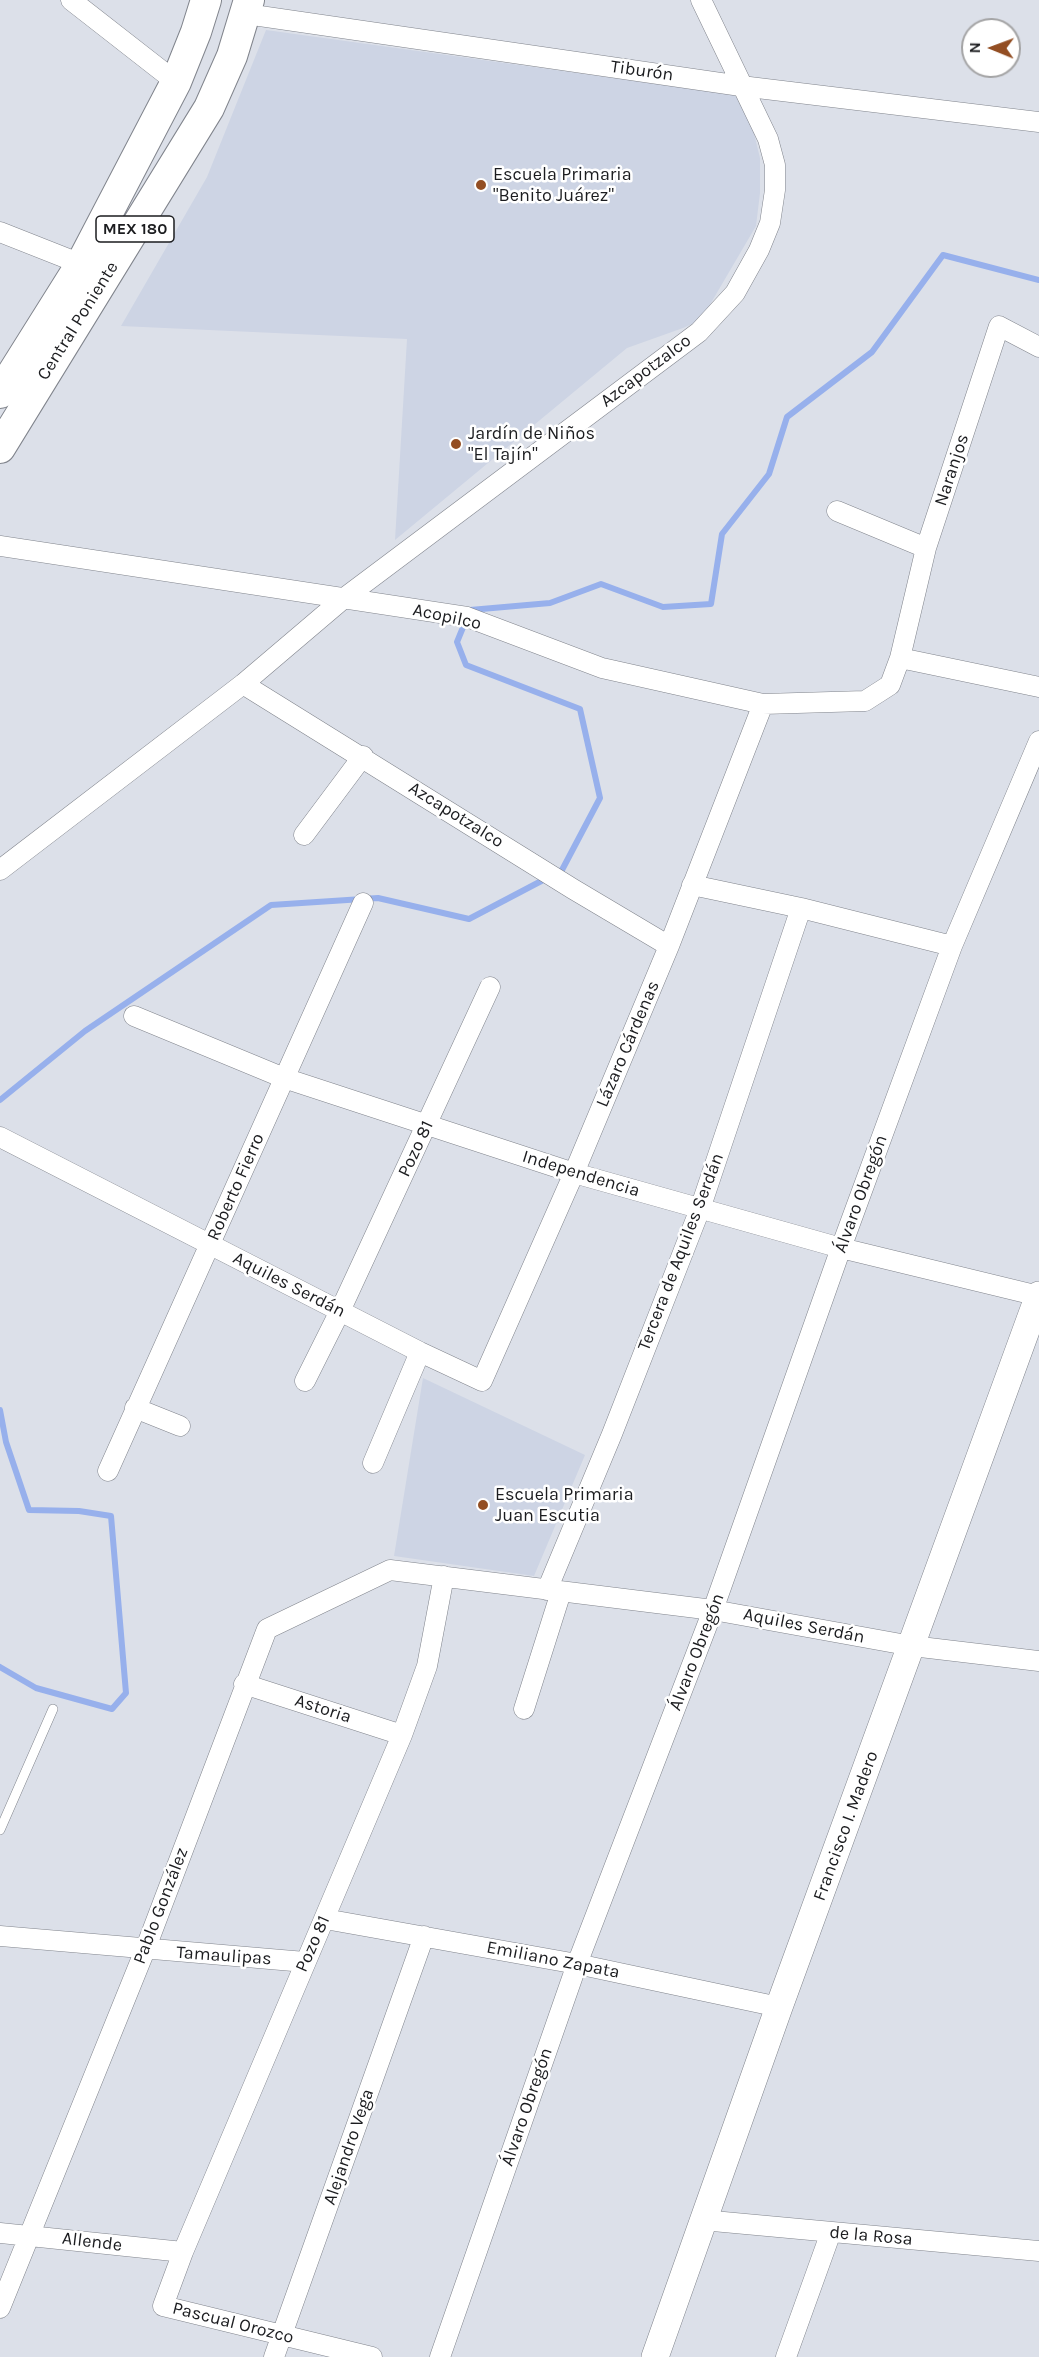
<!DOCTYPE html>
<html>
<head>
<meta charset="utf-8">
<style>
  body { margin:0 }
  #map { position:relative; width:1039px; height:2357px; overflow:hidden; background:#dce0e9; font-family:Karla,sans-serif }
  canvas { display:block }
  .north { position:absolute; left:961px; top:18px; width:60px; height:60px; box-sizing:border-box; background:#fff; border:2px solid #a4a4a5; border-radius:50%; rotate:271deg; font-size:16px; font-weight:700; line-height:24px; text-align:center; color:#1b1c1f }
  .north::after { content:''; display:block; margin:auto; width:21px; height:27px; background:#934e23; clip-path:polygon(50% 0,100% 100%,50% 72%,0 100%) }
</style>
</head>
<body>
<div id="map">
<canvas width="1039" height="2357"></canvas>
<div class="north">N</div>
</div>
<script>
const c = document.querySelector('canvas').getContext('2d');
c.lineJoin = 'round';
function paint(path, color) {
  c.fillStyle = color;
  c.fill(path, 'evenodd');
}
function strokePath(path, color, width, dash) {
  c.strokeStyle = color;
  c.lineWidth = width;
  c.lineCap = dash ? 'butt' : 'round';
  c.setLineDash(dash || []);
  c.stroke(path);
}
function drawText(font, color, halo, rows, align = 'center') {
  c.font = font + ' Karla,sans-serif';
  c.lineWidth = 5;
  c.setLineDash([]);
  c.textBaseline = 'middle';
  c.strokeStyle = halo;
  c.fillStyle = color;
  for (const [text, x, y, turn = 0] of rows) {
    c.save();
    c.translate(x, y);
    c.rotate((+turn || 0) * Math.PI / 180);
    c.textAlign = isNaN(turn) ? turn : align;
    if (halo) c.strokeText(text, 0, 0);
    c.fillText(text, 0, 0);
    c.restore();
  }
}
paint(new Path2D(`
  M266 30 736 95 751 121 760 158V193L756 226 701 320 683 328 627 348 395 540 407 339 121 326 207 177Z
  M423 1378 585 1455 534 1576 394 1556Z`), '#cdd4e4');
strokePath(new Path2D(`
  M470 610 550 603 601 584 663 607 711 604 722 534 769 474 787 417 872 352 943 255 1039 280
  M466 620 457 642 466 665 580 709 600 798 562 870 556 873
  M0 1100 85 1031 271 905 378 898 469 919 547 878
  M0 1410 6 1442 29 1510 79 1511 111 1516 126 1693 112 1709 36 1688 0 1667`), '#97b0ec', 6);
const lane = new Path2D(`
  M0 1830 53 1709`);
const street = new Path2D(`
  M71 0 176 82
  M246 14 741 86 1039 122
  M0 232 81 264
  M837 511 926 548
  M0 546 467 617 602 668 763 704 865 701 890 685 900 658 926 548 999 326 1039 347
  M900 658 1039 687
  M243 684 573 889 669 946
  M304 835 363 756
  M0 870 243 684 343 599 699 332 735 293 759 250 770 223 775 190V165L768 139 701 0
  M692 885 801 908 952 946
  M134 1016 284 1078 574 1173 841 1248 1039 1296
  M0 1137 420 1352 482 1381 574 1173 669 946 763 704
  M305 1381 340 1311 490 987
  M135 1408 180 1426
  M373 1463 420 1352
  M108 1471 363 903
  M547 1590 612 1434 700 1209 801 908
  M244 1684 402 1735
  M524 1709 561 1592
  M325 1919 577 1964 779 2007
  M0 1936 305 1962
  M702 2220 1039 2251
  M0 2233 183 2252
  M0 2308 145 1950 267 1629 390 1570 713 1610 912 1646 1039 1661
  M274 2357 424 1936
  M372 2357 163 2306 183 2252 402 1735 427 1666 444 1576
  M440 2357 577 1964 713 1610 841 1248 952 946 1039 741
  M786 2357 831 2232`);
const secondary = new Path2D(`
  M655 2357 779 2007 1039 1295`);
const primary = new Path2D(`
  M0 393 81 264 176 82 196 32 206 0
  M0 448 209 108 232 56 249 0`);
strokePath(lane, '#80848c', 10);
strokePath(street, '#80848c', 21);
strokePath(secondary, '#80848c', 28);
strokePath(primary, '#80848c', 32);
strokePath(lane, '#fff', 9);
strokePath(street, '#fff', 20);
strokePath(secondary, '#fff', 27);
strokePath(primary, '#fff', 30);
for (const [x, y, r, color] of [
  [481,185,6,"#934e23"],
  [456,444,6,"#934e23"],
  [483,1505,6,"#934e23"]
]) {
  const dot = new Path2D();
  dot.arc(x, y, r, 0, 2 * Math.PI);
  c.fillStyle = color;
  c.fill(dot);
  strokePath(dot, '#fff', 2);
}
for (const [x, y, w] of [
  [135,229,78]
]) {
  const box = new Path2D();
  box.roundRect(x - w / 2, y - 13, w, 26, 4.5);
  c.fillStyle = '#fff';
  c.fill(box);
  strokePath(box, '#1b1c1f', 1.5);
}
drawText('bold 16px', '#1b1c1f', null, [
  ["MEX 180",135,229]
]);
drawText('18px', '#1b1c1f', '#fff', [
  ["Tiburón",642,71,8],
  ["Central Poniente",78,321,-58],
  ["Azcapotzalco",646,371,-37],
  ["Naranjos",952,470,-72],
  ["Acopilco",447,617,12],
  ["Azcapotzalco",456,815,32],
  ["Lázaro Cárdenas",628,1044,-67],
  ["Pozo 81",416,1149,-65],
  ["Independencia",581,1174,17],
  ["Roberto Fierro",236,1187,-66],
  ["Álvaro Obregón",861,1194,-70],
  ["Tercera de Aquiles Serdán",681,1252,-69],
  ["Aquiles Serdán",289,1285,27],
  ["Aquiles Serdán",804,1626,11],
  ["Álvaro Obregón",697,1652,-69],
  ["Astoria",323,1709,18],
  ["Francisco I. Madero",846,1826,-70],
  ["Pablo González",161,1906,-69],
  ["Pozo 81",313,1944,-66],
  ["Tamaulipas",224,1956,4],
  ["Emiliano Zapata",553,1960,11],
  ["Álvaro Obregón",527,2107,-71],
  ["Alejandro Vega",349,2147,-71],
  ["de la Rosa",871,2236,5],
  ["Allende",92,2242,7],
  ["Pascual Orozco",233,2323,14]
]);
drawText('18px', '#1b1c1f', '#fff', [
  ["Escuela Primaria",493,175],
  ["\"Benito Juárez\"",493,196],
  ["Jardín de Niños",468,434],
  ["\"El Tajín\"",468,455],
  ["Escuela Primaria",495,1495],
  ["Juan Escutia",495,1516]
], 'left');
</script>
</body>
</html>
